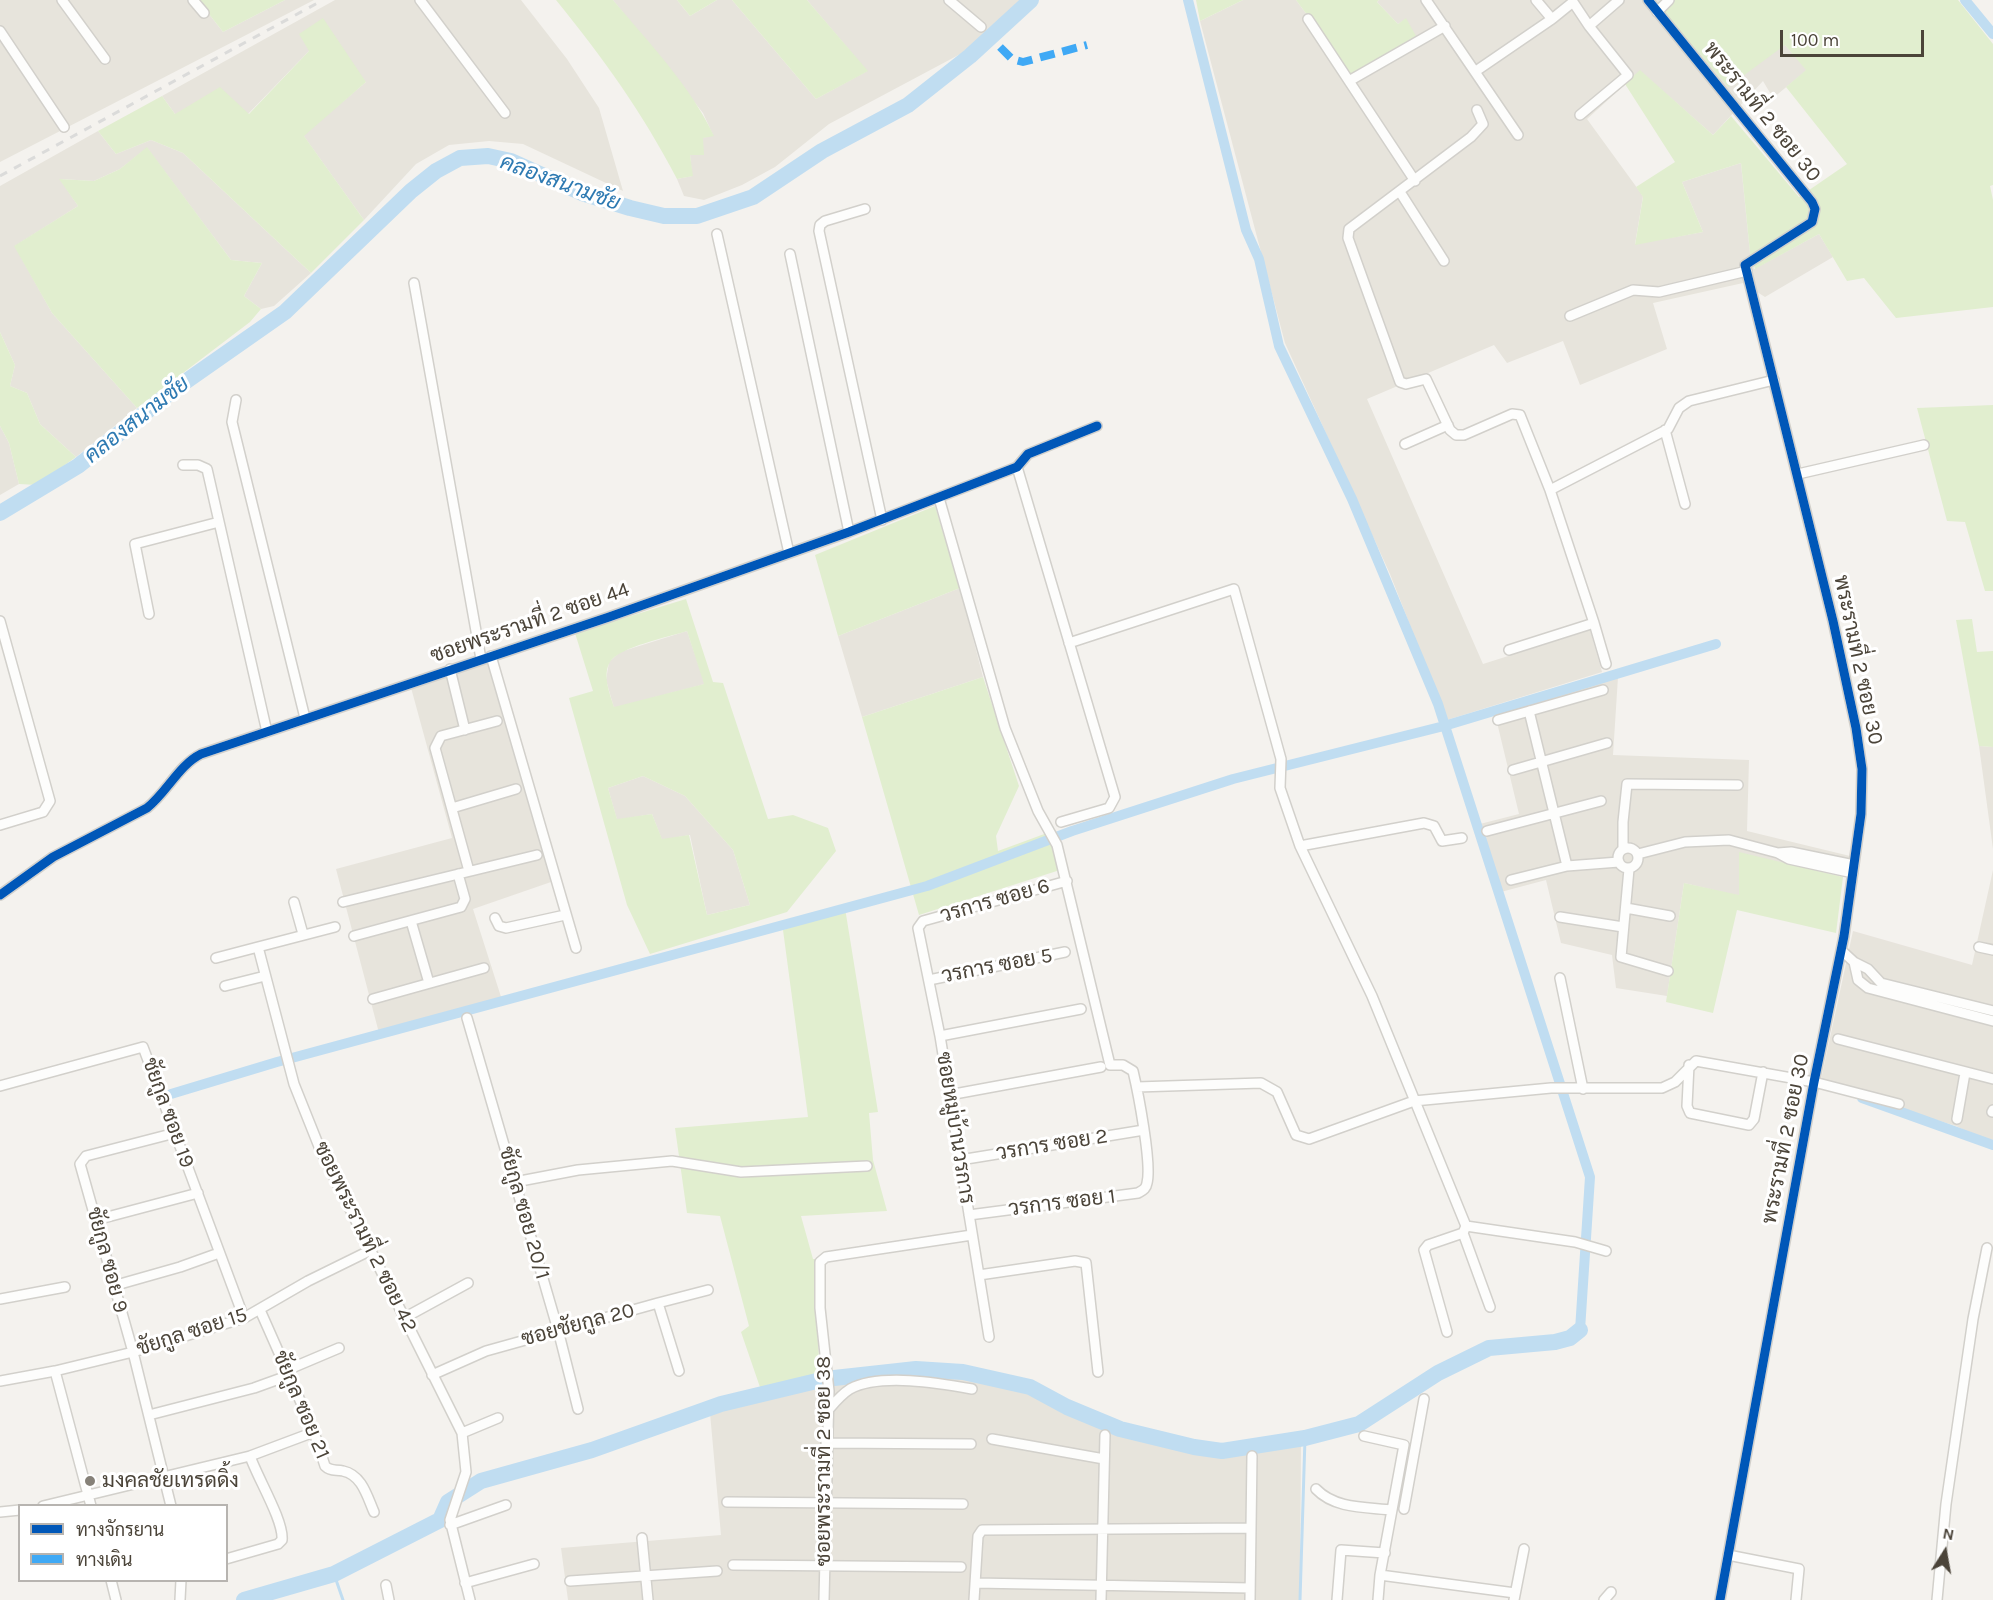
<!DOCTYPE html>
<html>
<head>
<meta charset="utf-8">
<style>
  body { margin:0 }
  #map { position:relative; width:1993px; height:1600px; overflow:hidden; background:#f4f2ee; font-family:Karla,Sarabun,sans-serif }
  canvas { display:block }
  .legend { position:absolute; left:18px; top:1504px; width:210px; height:78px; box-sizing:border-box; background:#fff; border:2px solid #b7b4b0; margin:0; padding:8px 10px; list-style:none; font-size:18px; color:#4b4439 }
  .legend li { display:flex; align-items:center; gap:12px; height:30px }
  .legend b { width:30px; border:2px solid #b7b4b0 }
  .north { position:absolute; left:1915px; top:1522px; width:60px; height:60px; -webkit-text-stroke:4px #fff; paint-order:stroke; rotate:11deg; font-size:16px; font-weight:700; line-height:24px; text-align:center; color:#4b4439 }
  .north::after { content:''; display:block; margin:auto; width:21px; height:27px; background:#4b4439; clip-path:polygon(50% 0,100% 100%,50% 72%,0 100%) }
  .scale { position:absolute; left:1780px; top:30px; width:144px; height:27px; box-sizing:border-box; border:3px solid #4b4439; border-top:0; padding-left:8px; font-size:18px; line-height:21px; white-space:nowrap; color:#4b4439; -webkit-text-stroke:4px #fff; paint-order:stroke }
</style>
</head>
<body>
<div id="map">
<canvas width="1993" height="1600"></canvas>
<ul class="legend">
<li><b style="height:8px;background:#0057b8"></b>ทางจักรยาน</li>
<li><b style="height:8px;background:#3fa9f5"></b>ทางเดิน</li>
</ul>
<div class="north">N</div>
<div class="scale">100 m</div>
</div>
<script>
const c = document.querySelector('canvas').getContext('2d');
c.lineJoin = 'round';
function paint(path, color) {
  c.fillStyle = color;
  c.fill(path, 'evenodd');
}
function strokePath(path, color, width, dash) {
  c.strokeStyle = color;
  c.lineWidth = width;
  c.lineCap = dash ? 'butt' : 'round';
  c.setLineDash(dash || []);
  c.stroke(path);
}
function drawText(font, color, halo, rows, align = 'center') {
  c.font = font + ' Karla,Sarabun,sans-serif';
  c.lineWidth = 6;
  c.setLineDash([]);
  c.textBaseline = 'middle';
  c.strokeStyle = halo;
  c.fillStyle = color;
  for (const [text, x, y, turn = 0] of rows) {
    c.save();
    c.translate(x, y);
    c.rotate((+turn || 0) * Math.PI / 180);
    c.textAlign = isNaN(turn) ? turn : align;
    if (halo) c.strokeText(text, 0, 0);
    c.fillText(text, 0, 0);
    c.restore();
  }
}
paint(new Path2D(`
  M0 0H198L223 32 285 0H314L0 162Z
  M335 0H521L567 59 599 108 623 191 523 144 489 141 449 145 416 164 364 220 303 135 366 82 309 51 248 114H175L162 96Z
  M613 0H677L690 16 717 0H732L816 99 867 71 807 0H1020L966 51 829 124 775 167 742 185 704 200 684 196 677 179 692 176 690 155 702 138 713 135 703 113Z
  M1243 0H1296L1351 74 1406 19 1398 24 1377 2 1379 0H1674L1664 11 1785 45 1807 70 1773 98 1763 81 1713 135 1640 71 1587 119 1643 196 1635 244 1703 232 1682 182 1741 163 1750 253 1754 269 1819 234 1833 257 1765 297 1743 283 1653 303 1667 349 1580 385 1563 341 1507 363 1494 345 1367 399 1483 664 1590 630 1602 672 1447 720 1390 574 1285 343 1200 21Z
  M98 131 116 154 151 140 183 153 311 273 274 306 261 309 244 296 262 263 231 260 147 148 120 169 94 181 60 179 78 206 15 246 52 313 137 408 76 457 40 424 27 393 10 386 15 365 0 332V186Z
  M0 426 9 443 19 484 0 495Z
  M960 588 983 677 862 717 838 636Z
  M687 631 705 684 614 708 606 680 609 662 620 652Z
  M487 657 551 882 473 909 502 1000 379 1033 336 869 452 838 410 684Z
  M1618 677 1613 755 1749 760 1747 831 1850 856 1843 877 1739 853V896L1684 883 1667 996 1616 988 1612 955 1561 943 1546 880 1497 893 1476 825 1519 814 1494 710Z
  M1979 746 1993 747V849Z
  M643 776 685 796 733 850 750 905 707 915 690 835 662 840 652 814 617 820 608 788Z
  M1993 870V1140L1974 1135 1956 1126 1820 1084 1853 931 1972 965Z
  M910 1370H925L1030 1391 1115 1432 1219 1454H1235L1301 1442 1300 1600H568L561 1548 721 1535 710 1413 820 1382Z`), '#e7e4dc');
paint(new Path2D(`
  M198 0H285L223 32Z
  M556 0H613C649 43 690 85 714 136L703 138 704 155H690L693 176 677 179C642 112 604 59 556 0Z
  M677 0H717L690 16Z
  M732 0H807L868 71 816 99Z
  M1196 0H1243L1200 21Z
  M1296 0H1379L1377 2 1398 24 1406 18 1416 36 1351 74Z
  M1674 0H1958L1993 44V185L1990 186 1993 200V307L1896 318 1864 278 1847 281 1819 234 1755 269 1750 253 1741 163 1682 182 1703 232 1635 245 1643 197 1636 187 1675 162 1625 84 1640 70 1713 135 1731 116 1799 197 1847 164 1786 87 1806 70 1785 45 1728 87 1663 11Z
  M323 18 366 82 304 136 364 220 311 273 183 153 151 140 116 154 98 131 162 96 175 114 220 87 249 114 309 51 299 34Z
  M147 147 231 260 262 263 244 296 261 309 250 322 137 408 52 313 14 246 78 206 59 179 94 181 120 169Z
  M0 332 15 365 10 386 27 393 40 424 76 457 37 485 19 484 9 443 0 426Z
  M1993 405V591H1985L1965 522 1947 521 1917 408Z
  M935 506 960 588 838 636 815 555Z
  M686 599 713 682 723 683 768 819 793 815 828 828 836 851 787 912 650 954 627 905 569 698 593 691 575 633ZM687 631 704 684 614 707C610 694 602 675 610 662 619 647 669 637 687 631ZM643 776 685 796 733 850 750 905 707 915 689 835 662 839 652 814 617 819 608 788Z
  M1972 619 1977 652 1993 651V747L1979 746 1956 620Z
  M983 677 1019 786 996 836 998 851 1047 833 1060 870 919 915 862 717Z
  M1739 852 1843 877 1836 933 1737 910 1713 1013 1666 1002 1684 883 1739 895Z
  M845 908 878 1112 869 1113 873 1160 887 1211 801 1216 813 1259H821L814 1285 820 1372 762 1393 741 1332 749 1326 720 1216 687 1213 675 1128 808 1117 783 930Z`), '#e1eecf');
strokePath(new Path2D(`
  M334 1574 343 1600
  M1300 1600 1305 1438`), '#c0ddf1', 3);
strokePath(new Path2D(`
  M1188 0 1246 230 1259 259 1279 346 1352 499 1438 704 1590 1177 1580 1330
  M1965 0 1993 34
  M171 1094 277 1062 927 886 1072 831 1233 779 1444 726 1716 644
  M1862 1098 1993 1145`), '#c0ddf1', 10);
strokePath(new Path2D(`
  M0 513 78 466 175 389 285 312 411 191 436 171 460 158 488 156 511 161 582 193 630 208 664 216H697L753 197 822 151 908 105 970 56 1031 0
  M244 1600 334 1574 440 1520 448 1502 481 1481 592 1450 721 1404 825 1379 916 1369 963 1372 1030 1387 1067 1407 1120 1429 1194 1447 1222 1451 1305 1438 1359 1424 1438 1373 1489 1348 1555 1342 1570 1338 1580 1330`), '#c0ddf1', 16);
const street = new Path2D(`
  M62 0 105 59
  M193 0 204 13
  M420 0 505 113
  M949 0 981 27
  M1426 0 1518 135
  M1536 0 1552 19 1573 2 1589 26
  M1648 0 1812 202 1815 209 1812 222 1745 265 1833 621 1856 728 1862 769 1861 814 1844 936 1814 1082 1720 1600
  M1657 12 1669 0
  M1308 19 1415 181
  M0 31 64 127
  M1476 71 1552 19
  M1349 81 1445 26
  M1477 110 1483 124 1471 137 1349 229 1348 238 1400 382 1406 384 1426 379 1450 430 1456 435H1464L1512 414 1520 415 1550 490 1668 429 1679 408 1689 401 1774 380
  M1580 115 1628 75 1589 26 1619 0
  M1400 192 1444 261
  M865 209 825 221 820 225 819 231 882 520
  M717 234 789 553
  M790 254 849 532
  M414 283 481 659
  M1570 316 1633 290 1659 292 1747 271
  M236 400 232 422 305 718
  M1665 430 1685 504
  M1405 444 1448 425
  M183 465H198L207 469 267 732
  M1017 467 1115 797 1109 808 1061 822
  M1798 474 1924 445
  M939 498 1005 728 1038 811 1057 845 1110 1065H1123L1133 1071C1138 1092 1152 1164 1147 1183 1146 1189 1143 1190 1138 1193L969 1215
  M149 614 135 544 219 522
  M0 621 50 801 43 812 0 825
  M1594 623 1606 664
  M1069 643 1234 589 1281 759 1280 788 1300 846 1372 996 1466 1226 1463 1233 1490 1307
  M1509 650 1594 623 1550 490
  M491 656 576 948
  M450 669 465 730
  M1529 711 1567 866
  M1498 720 1603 690
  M1513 770 1607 743
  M452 808 516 789
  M1487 831 1601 801
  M1300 846 1424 823 1434 826 1442 841 1462 838
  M1618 858a10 10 0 1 1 20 0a10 10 0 1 1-20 0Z
  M1623 849V822L1627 784 1738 785
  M1778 853 1791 852 1854 865
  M1638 854 1685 842 1729 840 1778 853 1789 859 1853 873
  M1629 869 1621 957 1668 971
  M469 871 435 748 441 736 497 721
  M1511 880 1567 866 1619 862
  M0 895 53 857 147 808C167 792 179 765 201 754L609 617 849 532 1017 467 1028 454 1097 426
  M294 902 303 934
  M343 902 537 855
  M1626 908 1670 916
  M1560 917 1623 927
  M495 918 499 926 506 928 565 915
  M411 921 429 983
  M335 927 258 947 294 1084 320 1149 462 1433 466 1472 450 1520 470 1600
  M354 936 461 907 465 899 458 874
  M1979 947 1993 950
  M1842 951 1854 962 1868 969 1881 983 1993 1011
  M216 958 258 947
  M1854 962 1858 980 1868 988 1993 1021
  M1560 978 1583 1089
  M929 980 1065 952
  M225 986 265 976
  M373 999 484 968
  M467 1018 558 1330 578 1409
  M940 1036 1081 1009
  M1838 1039 1993 1079
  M1689 1065 1687 1106 1690 1113 1749 1125 1754 1119 1763 1072
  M0 1086 143 1047 244 1318
  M1137 1087 1261 1083 1277 1092 1296 1135 1309 1139 1414 1101 1551 1088H1662L1675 1082 1696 1061 1814 1082 1899 1104
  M949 1095 1101 1067
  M1992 1112 1993 1110
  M1957 1119 1965 1073
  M960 1160 1144 1130
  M515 1182 578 1170 672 1161 741 1172 867 1166
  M96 1220 198 1193
  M1466 1226 1575 1242 1606 1251
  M979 1275 1075 1261 1086 1263 1098 1372
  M113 1286 180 1267 219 1253
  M0 1299 65 1287
  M658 1303 708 1290
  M260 1310 314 1432 325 1466C331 1472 336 1469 343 1471 362 1475 367 1496 374 1512
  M404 1318 468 1283
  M1447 1332 1424 1250 1428 1245 1463 1233
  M989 1337 940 1036 918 928 923 921 1067 881
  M287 1370 339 1348
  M55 1371 91 1506
  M432 1375 486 1351 658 1303 679 1371
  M0 1381 55 1371 133 1352 244 1318 308 1281 371 1250
  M829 1409C835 1402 842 1394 850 1389 880 1373 939 1383 972 1389
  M149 1415 254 1388 290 1375
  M462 1433 498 1418
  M1364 1436 1404 1445 1380 1575 1378 1600
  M992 1439 1104 1459
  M826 1443 971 1444
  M1316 1489C1335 1509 1366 1507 1392 1510
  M727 1502 963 1504
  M43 1506 250 1456 314 1432
  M171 1506 133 1352 80 1164 86 1156 175 1133
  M1404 1509 1424 1399
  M0 1512 20 1510
  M450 1525 506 1505
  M642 1538 648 1600
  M1728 1555 1799 1569 1796 1600
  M226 1559 278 1544 282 1540C284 1521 257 1477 250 1456
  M733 1565 961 1567
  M1380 1575 1515 1593
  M111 1580 116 1600
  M570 1581 717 1571
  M465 1583 534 1564
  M975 1583 1250 1588
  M386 1585 389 1600
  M180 1600 181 1580
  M824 1600 829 1391 820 1308V1262L826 1257 972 1235
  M974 1600 978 1536 982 1530 1251 1528
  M1101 1600 1105 1435
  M1250 1600 1252 1456
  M1337 1600 1341 1550 1385 1553
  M1514 1600 1524 1549
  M1604 1600 1611 1592
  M1937 1600 1946 1504 1973 1319 1987 1248`);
strokePath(street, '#d2d0cb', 12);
strokePath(street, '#fdfdfc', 9);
strokePath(new Path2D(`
  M0 176 323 0`), '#dbdbda', 3, [8, 8]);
strokePath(new Path2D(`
  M1000 47 1012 59 1023 62 1087 45`), '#3fa9f5', 8, [15, 8]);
strokePath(new Path2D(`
  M1648 0 1812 202 1815 209 1812 222 1745 265 1833 621 1856 728 1862 769 1861 814 1844 936 1814 1082 1720 1600
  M0 895 53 857 147 808C167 792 179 765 201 754L609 617 849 532 1017 467 1028 454 1097 426`), '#0057b8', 9);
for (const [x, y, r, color] of [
  [90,1481,6,"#868178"]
]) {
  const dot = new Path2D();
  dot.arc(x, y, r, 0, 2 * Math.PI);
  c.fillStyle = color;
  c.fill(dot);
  strokePath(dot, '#fff', 2);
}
drawText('21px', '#4b4439', '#fff', [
  ["พระรามที่ 2 ซอย 30",1762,112,51],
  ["ซอยพระรามที่ 2 ซอย 44",530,623,-19],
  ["พระรามที่ 2 ซอย 30",1858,660,78],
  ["วรการ ซอย 6",995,901,-16],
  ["วรการ ซอย 5",997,966,-11],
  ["ชัยกูล ซอย 19",168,1113,70],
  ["ซอยหมู่บ้านวรการ",955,1128,81],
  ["พระรามที่ 2 ซอย 30",1786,1139,-79],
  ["วรการ ซอย 2",1052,1145,-9],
  ["วรการ ซอย 1",1062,1203,-7],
  ["ชัยกูล ซอย 20/1",524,1213,74],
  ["ซอยพระรามที่ 2 ซอย 42",365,1237,64],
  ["ชัยกูล ซอย 9",107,1260,75],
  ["ซอยชัยกูล 20",578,1325,-15],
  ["ชัยกูล ซอย 15",192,1332,-18],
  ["ชัยกูล ซอย 21",301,1405,67],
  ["ซอยพระรามที่ 2 ซอย 38",824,1461,-90]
]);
drawText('21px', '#4b4439', '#fff', [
  ["มงคลชัยเทรดดิ้ง",102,1481]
], 'left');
drawText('italic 22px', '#2e7ab2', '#fff', [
  ["คลองสนามชัย",560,183,20],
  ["คลองสนามชัย",137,420,-38]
]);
</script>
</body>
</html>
